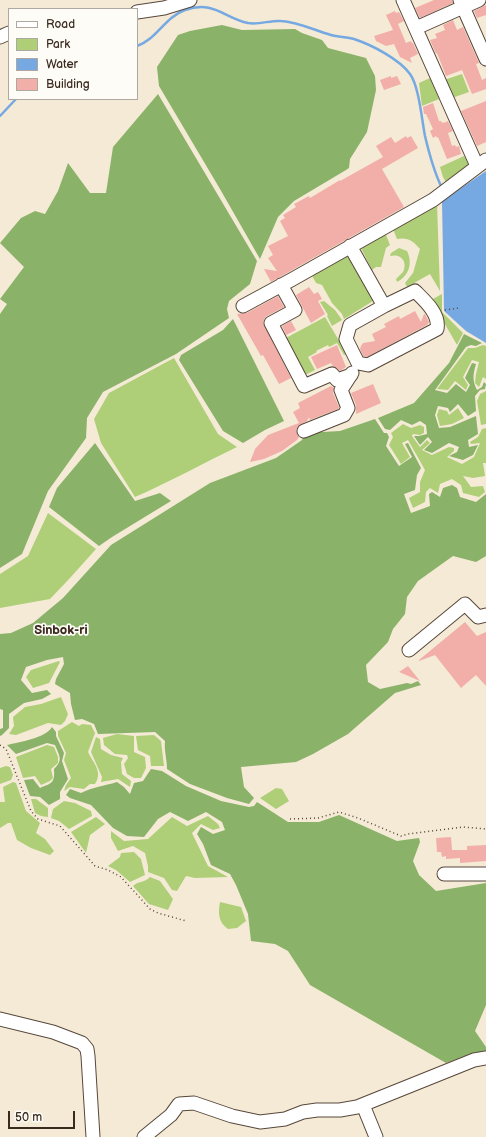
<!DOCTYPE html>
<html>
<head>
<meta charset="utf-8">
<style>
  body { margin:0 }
  #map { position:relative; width:486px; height:1137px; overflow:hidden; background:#f5ead6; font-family:"Balsamiq Sans",sans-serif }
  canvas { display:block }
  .legend { position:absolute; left:8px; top:8px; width:130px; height:92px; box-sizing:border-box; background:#fdfcf7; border:1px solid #afa8a0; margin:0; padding:5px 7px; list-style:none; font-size:12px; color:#3b2a1e }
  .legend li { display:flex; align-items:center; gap:8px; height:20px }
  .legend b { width:20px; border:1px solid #afa8a0 }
  .scale { position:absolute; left:8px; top:1111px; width:67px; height:18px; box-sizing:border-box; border:2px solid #3b2a1e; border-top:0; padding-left:5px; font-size:12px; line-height:14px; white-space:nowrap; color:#3b2a1e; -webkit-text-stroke:3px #fdfcf7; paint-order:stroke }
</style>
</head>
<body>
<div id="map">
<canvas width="486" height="1137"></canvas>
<ul class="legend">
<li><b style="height:5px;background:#fff"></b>Road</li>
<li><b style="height:11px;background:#aecf77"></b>Park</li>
<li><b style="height:11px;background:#76a9e2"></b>Water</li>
<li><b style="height:11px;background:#f2aea9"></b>Building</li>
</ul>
<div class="scale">50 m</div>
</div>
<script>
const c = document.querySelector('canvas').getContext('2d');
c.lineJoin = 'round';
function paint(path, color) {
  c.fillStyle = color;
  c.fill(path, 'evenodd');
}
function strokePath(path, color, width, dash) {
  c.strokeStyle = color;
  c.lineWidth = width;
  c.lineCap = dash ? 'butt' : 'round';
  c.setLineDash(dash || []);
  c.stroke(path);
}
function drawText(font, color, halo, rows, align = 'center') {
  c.font = font + ' "Balsamiq Sans",sans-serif';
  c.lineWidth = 3.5;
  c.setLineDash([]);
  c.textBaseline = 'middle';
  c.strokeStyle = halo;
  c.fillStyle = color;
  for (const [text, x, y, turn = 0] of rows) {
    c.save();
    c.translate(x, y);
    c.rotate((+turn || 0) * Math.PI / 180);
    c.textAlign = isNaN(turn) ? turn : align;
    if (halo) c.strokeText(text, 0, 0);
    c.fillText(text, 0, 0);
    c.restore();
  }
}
paint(new Path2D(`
  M462 74 469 92 452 98 444 80Z
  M430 78 439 99 422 106 419 83Z
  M464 156 469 165 447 184 443 177 440 167Z
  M437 204 440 291 430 274 407 287 405 283 413 273 420 249C413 241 408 237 397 239L393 229Z
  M383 233 386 235 390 245 386 248 381 267H376L372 270 360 246Z
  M399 248 407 251C413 263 409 276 397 282L396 279 403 272C408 262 401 253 390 256L391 253Z
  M348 252 373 297V301L344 319 342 314 332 303 322 285 316 283 310 272Z
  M442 294V312L463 333 457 345 431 300Z
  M324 301 335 310 342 320 332 326 327 316 328 315 320 302Z
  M325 317 347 354 344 355 337 343 329 347 328 345 316 351 317 352 308 357 315 370 307 374 302 373 284 339Z
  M483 345 486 346V379L483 377 479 387 475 383 476 374 479 362 472 360 463 377 468 385 466 390 455 381 448 390 437 389 468 348H475Z
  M174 358 218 434 237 447C203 463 170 482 135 497L101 443 94 419 109 393Z
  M486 391V424L481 425 477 401 480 394Z
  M458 408 464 418 452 424 440 426 437 415 439 409 447 411 449 415Z
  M403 424 411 428 420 425 424 427V433L420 435 413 434 412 436 420 447 427 440 430 443 422 450 432 455 449 447 454 448V451L447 457 462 464 474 457 480 443 471 444 470 442 478 437 482 429 486 428V463H483L485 476 473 478 463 476 471 487 483 486 485 492 479 497 463 493 461 485 452 479 440 484 438 493 430 488 426 492 425 502 413 508 409 498 420 492V482L425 470 408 440 402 443 410 457 401 464 389 445 393 437 391 433Z
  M48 513 96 549 70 578 50 599 0 608V574L28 556Z
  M59 661 60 662 49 683 33 688 26 677 31 670Z
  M61 697 68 714 65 721 61 725 48 723 16 735 9 734 14 726 13 717 25 707 41 704Z
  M72 722 79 726 82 724 91 725 95 733 88 752C94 764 103 772 95 784H90L84 789 70 787 64 791 66 785 71 778 64 760 66 753 58 736V731Z
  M117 734 134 736V752L145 757 146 768 141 778H134L127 774 124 764 128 758 127 755 115 754 104 745 103 738Z
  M154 735 161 741 164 766H151L150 756 138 750 136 736Z
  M96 737 100 739 101 749 111 755 123 758 121 762 122 774 131 781 130 787 118 779 101 782 102 777 91 752Z
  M47 745 54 747 58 757V763L51 769 53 778 50 781 41 785 35 776 23 778 16 757Z
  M6 766 10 767 13 775 11 780 0 784V768Z
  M13 782 16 783 26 811 40 823 36 833 45 839 54 851 50 855 31 848 17 840 11 823H8L0 828V802H5L3 787Z
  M276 788 282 789 289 801 276 809 260 798Z
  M31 799H36L48 808V817L41 816 35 813Z
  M64 801 75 803 91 811 92 816 69 829 59 821 51 818 53 809Z
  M208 816 218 824 220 828 213 830 201 824 192 833 208 866 228 877 195 878 186 876 177 891 172 890 164 878 148 872V866L145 853 133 846 118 851 111 838V831L124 841 148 839 172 817 187 826Z
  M96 817 105 824 90 835 86 853 71 832Z
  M134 852 141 859 145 875 130 882 116 870 108 866 120 857 121 853Z
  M150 877 160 881 173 899 168 910 149 904 133 886C138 881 144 883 150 877Z
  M220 902 241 907 246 921 237 928 228 929C218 922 218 913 220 902Z`), '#aecf77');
paint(new Path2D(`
  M222 25 242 30 295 29 302 33 322 40 328 48 366 58 375 76 376 90 367 132 350 159 349 168 346 170 294 201 278 217 260 259 220 189 159 86 157 67 178 35 190 31Z
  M158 94 257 261 250 284 229 301 227 309 229 318 176 354 103 392 87 418 86 438 48 491 22 554 0 568V314L7 304 0 299 24 267 0 243 21 218 35 211 45 214 58 191 68 163 90 193H106L113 147Z
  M233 319 284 421 265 430 243 443 223 431 179 360 181 355 223 330Z
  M464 334 482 343 476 346 471 345 466 347 435 390 447 393 456 384 466 392 470 385 465 378 472 363 476 364C473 374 472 380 477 390L482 387 484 382 486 384 485 389 480 390 475 396 476 411 468 416 458 404 450 412 448 408 438 406 435 415 439 428 450 427 476 416 478 434 468 440 469 447 478 445 473 455 463 460 449 456 457 452 459 447 449 443 432 453 424 450 432 442 428 437 420 445 414 436H419L427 434 426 425 420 421 412 425 401 420 390 430 385 429 378 418 414 403 449 363Z
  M375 419 384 433H387L389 437 386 446 399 466 412 457 405 444 408 443 421 468 417 475 415 490 404 494 411 513 430 506 429 494 432 492 440 497 443 488 452 485 457 488 460 497 476 502 486 494V556L476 562 453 556 418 581 407 597 405 614 393 629 388 642 366 665 368 682 380 689 407 683 411 684 418 681 421 685 395 693 348 734 313 754 296 762 241 767 244 787 254 798 249 804 227 798 190 784 167 769C167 759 164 751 165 741L155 732C136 733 117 733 98 734L94 724 82 719 75 720 71 704 70 693 55 684 56 679 64 664 63 657 47 660 26 667 21 680 32 693 47 690 51 694 42 699 24 703 9 714V728L2 735 0 736V729L3 728V710L0 709V634L11 633 33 623 63 598 111 545 210 483 276 458 302 440 305 433 340 431Z
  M95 443 135 501 160 493 171 501 112 537 99 546 49 507 57 488Z
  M52 727 56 732V736L64 753 62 761 68 779 60 792V799L49 805 40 797 30 796 24 780 33 779 40 788C52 783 55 783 54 769 63 760 60 757 55 745L47 743 16 754 7 745C19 742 46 738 52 727Z
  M151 769 162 771 186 786 221 801 249 807 254 806 257 802 288 822H319L339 815 397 841 419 838 420 842 413 861 419 875 436 891 486 883V1005L475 1031 486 1047V1051L473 1053 446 1063 310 985 288 951 275 944 251 941 248 914 236 885 230 874 211 865 203 844 197 834 201 827 213 834 225 830 222 822 206 812 188 821 170 812 158 819 144 837 127 836 113 828 91 805 70 798 66 795 70 789 81 793C93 787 104 786 117 782L124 787 130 794 134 783 143 781Z`), '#8ab268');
paint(new Path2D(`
  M486 171V343L466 331 444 311 442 201Z`), '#76a9e2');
strokePath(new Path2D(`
  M137 46C156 40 165 17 185 10 214 0 224 18 248 23 259 25 271 20 281 21 298 22 314 30 331 35 338 37 347 37 354 39 372 45 399 59 410 74 419 86 422 121 425 136 429 153 434 172 442 188
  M0 116 16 99`), '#76a9e2', 2.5);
paint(new Path2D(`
  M434 0H452L453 3 420 18 415 8Z
  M486 5V15L477 18 474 11Z
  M395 11 396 13 399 12 404 21 398 24 406 43 411 41 412 43H413L418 54 410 58 412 63 400 57 394 44 386 46 376 41 374 36 393 30 386 15Z
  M453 20 457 30 463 27 479 63 476 64 482 80 486 78V89L472 94 462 70 446 76 437 53 436 54 430 40 437 38 435 34 445 30 443 25Z
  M391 76V78L397 76 401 84 384 90 380 80Z
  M486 101V142L477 146 461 111Z
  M433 103 439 121H441L442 123 444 122V123L448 121 453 131 448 133 452 146 455 145 456 147 459 146 461 154 447 159 438 137 437 138 436 136 433 138 430 131 433 129 426 114H424L423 107Z
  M406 136 407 138 411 136 418 148 382 169 404 207 271 282 264 269 277 271 268 258 273 255 268 246 288 236 280 221 285 218 283 215 296 207 294 204 309 196 310 198 340 180V181L383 157 376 146 391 137 395 143Z
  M309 287 314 294 318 292 322 299 318 301 325 314 311 323 296 295Z
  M278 296 284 307 267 316 264 319 263 323 291 378 279 384 263 355 261 356 237 314 247 313Z
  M415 311 421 322 424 314H425L429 322 427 325 367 357 363 356 360 349 361 346 363 343 375 341 372 334 386 327 384 324 399 316 400 319Z
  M291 321 296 330 286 335 282 326Z
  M337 345 346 367 340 371 333 366 331 363 317 369 311 357Z
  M373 384 381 403 356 414V405L351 393Z
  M331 386 334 388 333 393 339 407 338 409 310 420 309 417 307 421 298 426 296 430 299 437 297 440 282 451 264 459 250 462 255 449 268 435 299 423 293 412 300 408 298 403Z
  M465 622 477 636 486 632V686L476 675 461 688 435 655 419 661V660Z
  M408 666 420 681 399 672Z
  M451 837 452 850H467V846L486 845V861L460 863V858L446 859V856L442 857 441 852H437L436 838Z`), '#f2aea9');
const minor = new Path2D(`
  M403 0 477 166
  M460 0 486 59
  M137 12 164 8 190 0
  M416 28 479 0
  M0 37 9 33
  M350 246 384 306
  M281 285 295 310 271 323 304 386 332 374 337 380 351 375
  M415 291C425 301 440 314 437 329L368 365 358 363 346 339 350 325 384 306Z
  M243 306 291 280 433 200 486 160
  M304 431 344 415 348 408 341 390 352 373
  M409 650 465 604 478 617 486 615
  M444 874H486
  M0 1019 53 1032 82 1043 87 1049 88 1056 93 1137
  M363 1105 376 1137
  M144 1137 171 1115 179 1104 194 1103 232 1116 260 1122 285 1119 303 1112 317 1110H340L357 1107 474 1060 486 1058`);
strokePath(minor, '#57473a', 15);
strokePath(new Path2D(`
  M445 310 459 308
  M0 745 6 749 31 811 38 819 60 826 95 866 108 870 121 877 150 909 158 913 186 921
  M290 819 318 818 339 812 358 818 401 836 408 834 463 827 486 829`), '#57473a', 1.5, [1, 3]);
strokePath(minor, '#fff', 13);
drawText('bold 13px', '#3b2a1e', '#fdfcf7', [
  ["Sinbok-ri",61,631]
]);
</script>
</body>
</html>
